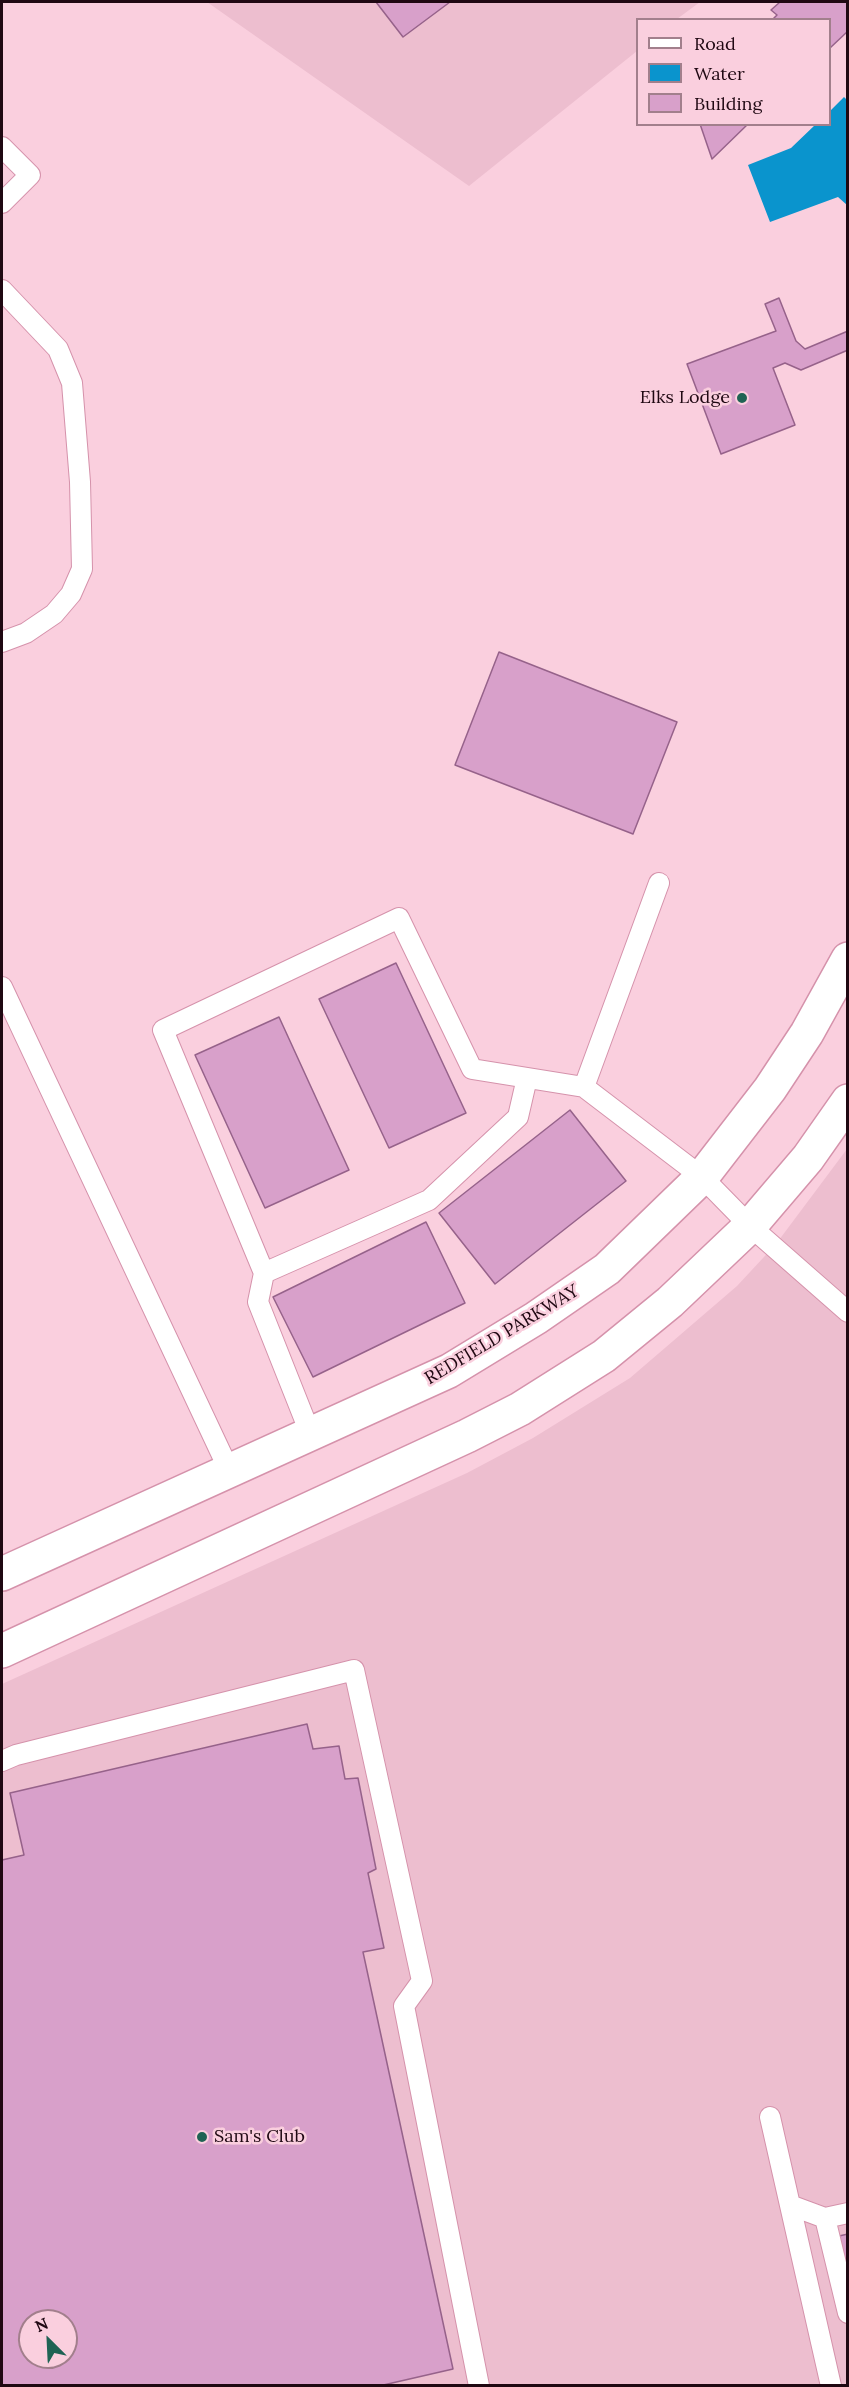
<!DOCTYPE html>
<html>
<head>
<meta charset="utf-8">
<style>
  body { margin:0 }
  #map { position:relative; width:849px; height:2387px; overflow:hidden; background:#facfde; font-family:Lora,serif }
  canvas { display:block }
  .frame { position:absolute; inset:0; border:3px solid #1f0812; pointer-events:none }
  .legend { position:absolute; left:636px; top:18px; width:195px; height:108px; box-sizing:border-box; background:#facfde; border:2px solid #a27f8c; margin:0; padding:8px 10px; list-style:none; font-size:18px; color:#1f0812 }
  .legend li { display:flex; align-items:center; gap:12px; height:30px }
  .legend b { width:30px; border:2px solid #a27f8c }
  .north { position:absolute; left:18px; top:2309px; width:60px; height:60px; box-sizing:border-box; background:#facfde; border:2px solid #a27f8c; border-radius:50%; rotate:336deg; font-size:16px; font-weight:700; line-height:24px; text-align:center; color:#1f0812 }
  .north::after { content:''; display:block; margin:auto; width:21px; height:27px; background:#1f6354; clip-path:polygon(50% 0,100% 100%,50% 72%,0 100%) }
</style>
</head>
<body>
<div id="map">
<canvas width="849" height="2387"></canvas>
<div class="frame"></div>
<ul class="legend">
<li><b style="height:8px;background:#fff"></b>Road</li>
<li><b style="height:16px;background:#0a94cd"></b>Water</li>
<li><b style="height:16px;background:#d8a0ca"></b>Building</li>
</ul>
<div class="north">N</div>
</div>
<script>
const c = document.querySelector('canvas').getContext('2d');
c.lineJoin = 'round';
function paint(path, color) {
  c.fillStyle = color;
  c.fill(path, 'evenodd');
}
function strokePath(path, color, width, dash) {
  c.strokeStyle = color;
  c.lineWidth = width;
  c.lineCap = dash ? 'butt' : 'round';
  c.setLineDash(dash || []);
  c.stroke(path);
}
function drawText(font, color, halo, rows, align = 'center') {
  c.font = font + ' Lora,serif';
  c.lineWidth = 5;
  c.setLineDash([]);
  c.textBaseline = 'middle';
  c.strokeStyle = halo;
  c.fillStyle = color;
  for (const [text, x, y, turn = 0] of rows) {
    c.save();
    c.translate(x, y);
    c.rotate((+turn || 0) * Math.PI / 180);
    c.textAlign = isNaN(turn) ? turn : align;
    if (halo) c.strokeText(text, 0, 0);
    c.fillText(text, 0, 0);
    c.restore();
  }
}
paint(new Path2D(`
  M207 2H700L677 19 638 20 637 51 469 186Z
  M847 1149V2385H2V1684L467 1473 533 1438 630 1378 737 1286 776 1244ZM30 2321H66V2357H30Z`), '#edbecf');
paint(new Path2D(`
  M844 97 848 101 847 205 838 197 770 222 748 165 791 148 815 125 830 124V111Z`), '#0a94cd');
const building = new Path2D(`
  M376 2H450L403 37Z
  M780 2H848V31L830 48V20H772L777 15 771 10Z
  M700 124H748L712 159Z
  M779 298 796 341 805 349 848 331V350L801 370 785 363 773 368 795 425 721 454 687 364 776 331 765 304Z
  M499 652 677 722 633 834 455 765Z
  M396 963 466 1113 389 1148 319 999Z
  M279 1017 349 1170 265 1208 195 1055Z
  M570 1110 626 1181 495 1284 439 1213Z
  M426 1222 465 1303 313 1377 273 1297Z
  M307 1724 313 1749 339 1746 345 1779 358 1778 376 1869 368 1873 384 1948 363 1952 453 2369 379 2386H2V1860L24 1855 10 1793ZM30 2321H66V2357H30Z
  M848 2234V2273L839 2236Z`);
paint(building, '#d8a0ca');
strokePath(building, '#96628a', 1.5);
const service = new Path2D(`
  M2 147 30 175 2 203
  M2 290 58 349 72 383 80 482 82 569 71 594 54 614 26 633 2 642
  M659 883 584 1087 702 1177 750 1226 848 1312
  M2 987 229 1470
  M527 1078 518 1117 429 1200 264 1273 163 1030 399 918 472 1069 584 1087
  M264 1273 258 1302 310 1433
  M2 1761 16 1755 354 1670 422 1981 404 2006 479 2386
  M770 2117 831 2386
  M790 2205 825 2218 848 2213
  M825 2218 848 2313`);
const tertiary = new Path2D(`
  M2 1574 449 1371 536 1318 607 1269 702 1177 770 1089 807 1033 848 959
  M2 1651 467 1436 520 1409 604 1356 670 1302 750 1226 808 1158 848 1101`);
strokePath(service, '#d592ab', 22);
strokePath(tertiary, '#d592ab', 36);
strokePath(service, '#fff', 20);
strokePath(tertiary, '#fff', 33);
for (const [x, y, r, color] of [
  [742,398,6,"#1f6354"],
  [202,2137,6,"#1f6354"]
]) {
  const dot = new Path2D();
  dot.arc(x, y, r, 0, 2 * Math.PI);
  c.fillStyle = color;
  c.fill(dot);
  strokePath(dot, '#facfde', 2);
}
drawText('18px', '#1f0812', '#facfde', [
  ["Elks Lodge",730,398],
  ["Sam's Club",214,2137,"left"]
], 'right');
drawText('18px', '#1f0812', '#facfde', [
  ["REDFIELD PARKWAY",502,1335,-31]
]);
</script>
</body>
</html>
